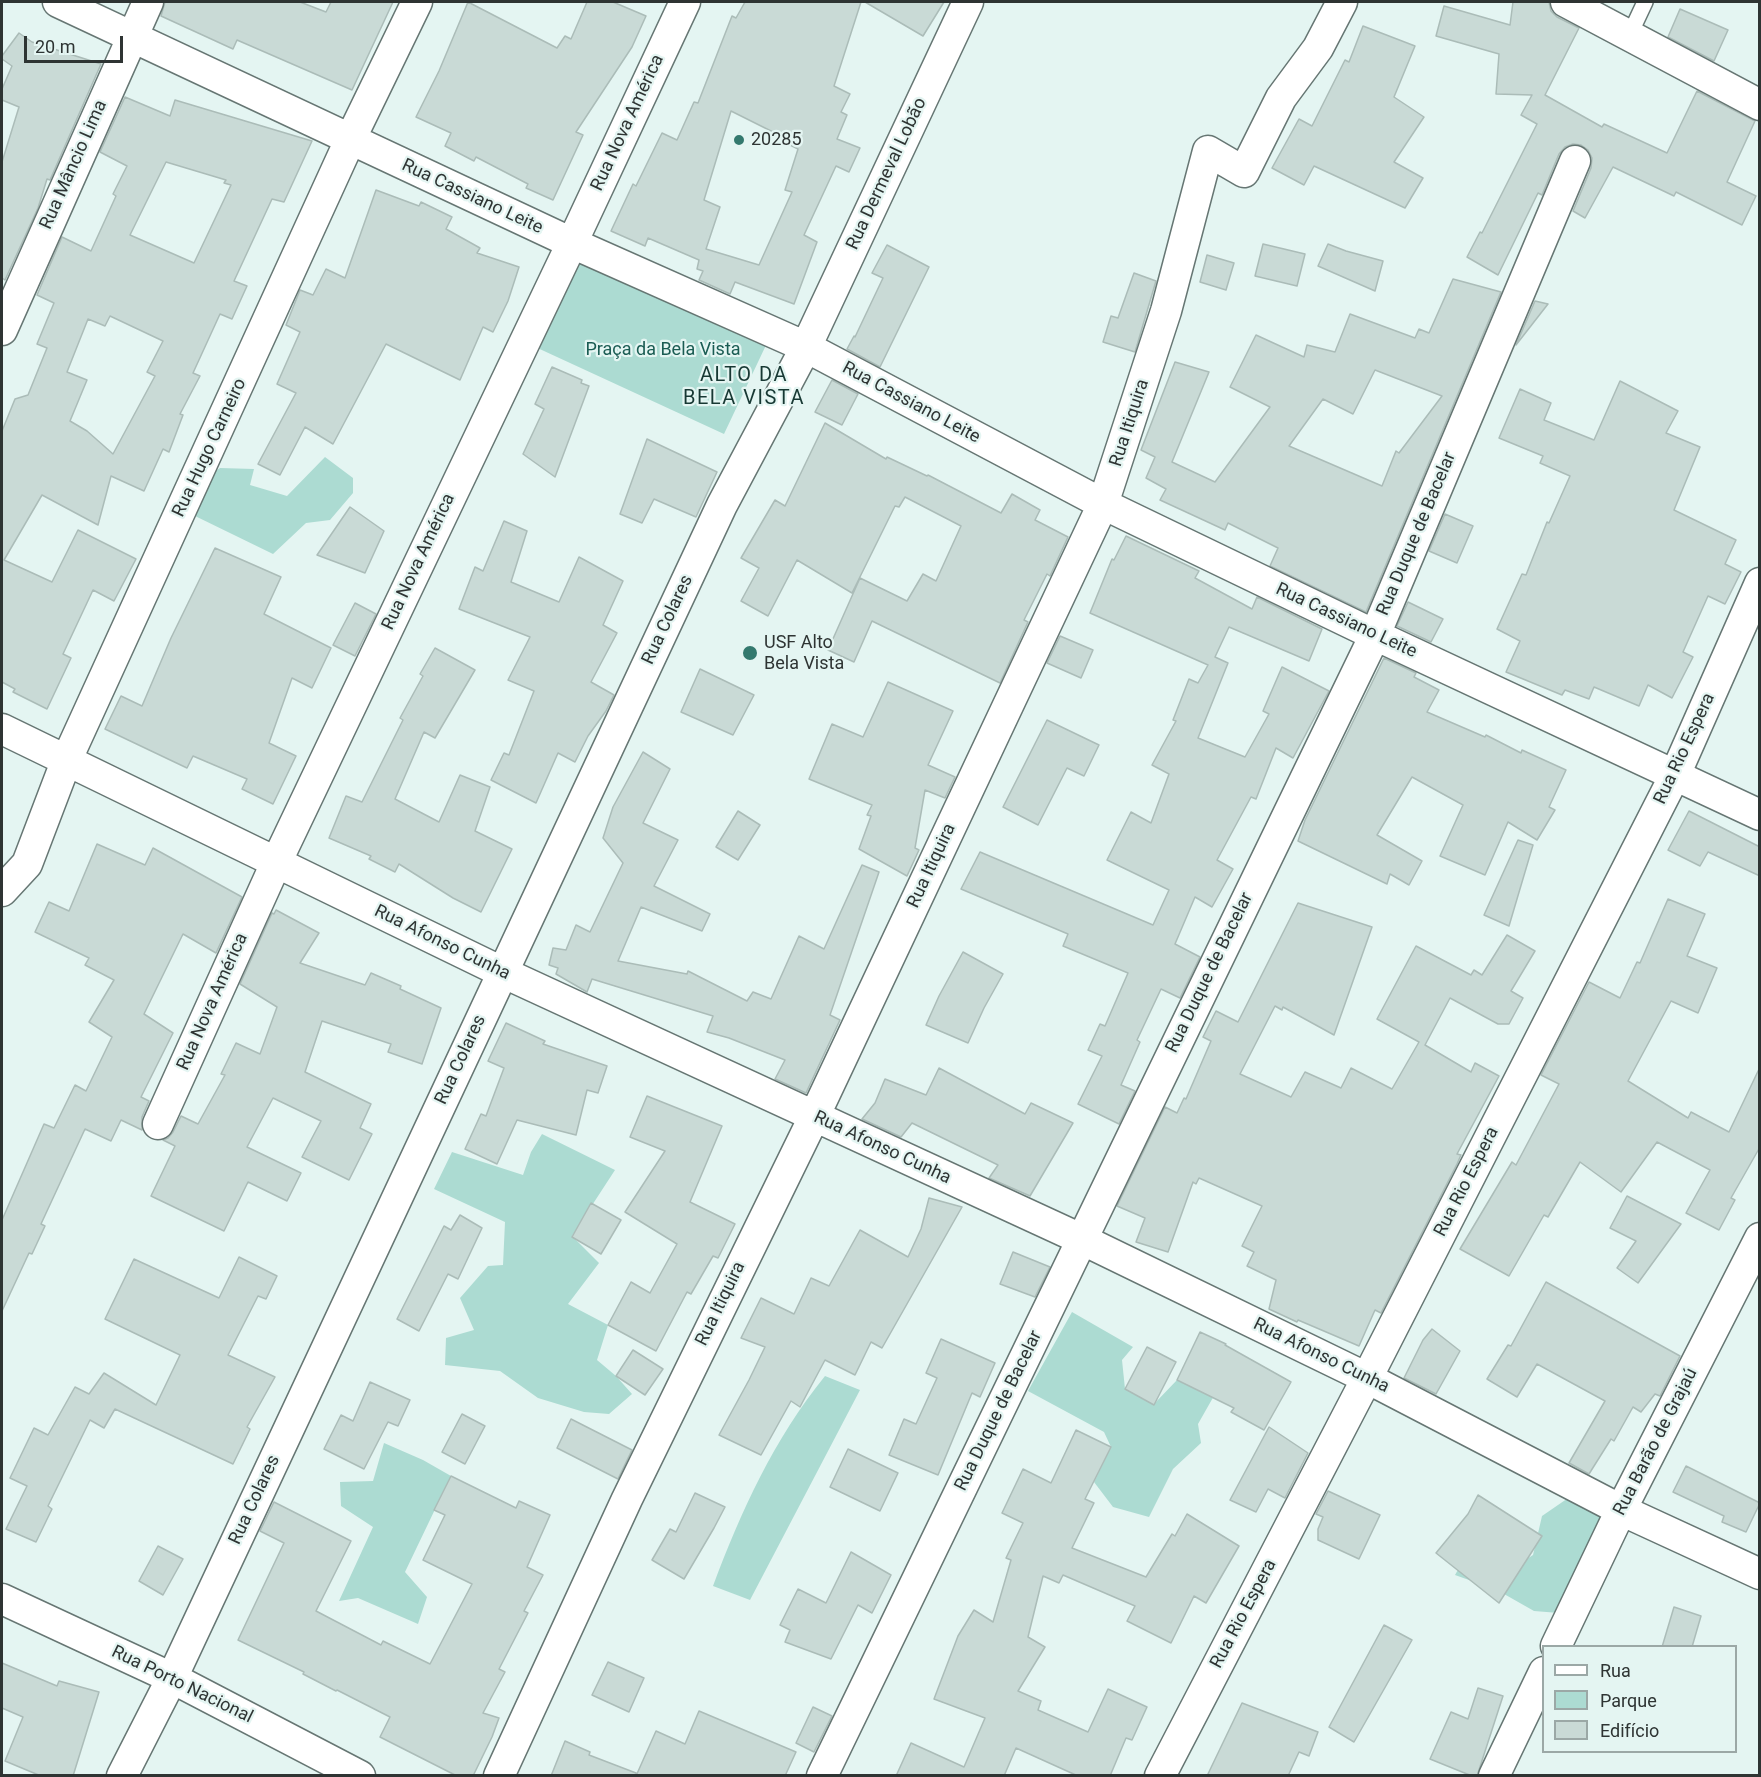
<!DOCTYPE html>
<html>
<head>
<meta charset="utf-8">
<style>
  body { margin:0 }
  #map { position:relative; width:1761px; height:1777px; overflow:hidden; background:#e4f5f2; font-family:Roboto,sans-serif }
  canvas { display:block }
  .frame { position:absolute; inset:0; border:3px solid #2e3433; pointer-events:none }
  .legend { position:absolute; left:1542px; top:1645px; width:195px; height:108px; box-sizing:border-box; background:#e4f5f2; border:2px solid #9ba8a6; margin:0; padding:8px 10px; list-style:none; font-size:18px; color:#2e3433 }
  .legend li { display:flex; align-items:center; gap:12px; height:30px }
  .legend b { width:30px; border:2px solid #9ba8a6 }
  .scale { position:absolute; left:24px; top:36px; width:99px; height:27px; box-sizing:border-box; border:3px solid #2e3433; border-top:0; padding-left:8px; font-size:18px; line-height:21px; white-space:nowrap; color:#2e3433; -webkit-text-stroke:4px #e4f5f2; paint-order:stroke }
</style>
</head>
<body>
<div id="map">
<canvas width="1761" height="1777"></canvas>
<div class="frame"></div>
<ul class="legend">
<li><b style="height:8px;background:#fff"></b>Rua</li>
<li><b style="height:16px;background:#acdbd2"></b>Parque</li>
<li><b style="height:16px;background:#c9dad6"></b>Edifício</li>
</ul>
<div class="scale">20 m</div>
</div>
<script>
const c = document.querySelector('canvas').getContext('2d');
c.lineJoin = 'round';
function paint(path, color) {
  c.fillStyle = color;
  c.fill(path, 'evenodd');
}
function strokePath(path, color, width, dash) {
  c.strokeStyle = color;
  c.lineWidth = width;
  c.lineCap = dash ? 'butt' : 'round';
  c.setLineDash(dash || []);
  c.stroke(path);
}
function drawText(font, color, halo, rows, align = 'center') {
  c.font = font + ' Roboto,sans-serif';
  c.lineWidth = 4.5;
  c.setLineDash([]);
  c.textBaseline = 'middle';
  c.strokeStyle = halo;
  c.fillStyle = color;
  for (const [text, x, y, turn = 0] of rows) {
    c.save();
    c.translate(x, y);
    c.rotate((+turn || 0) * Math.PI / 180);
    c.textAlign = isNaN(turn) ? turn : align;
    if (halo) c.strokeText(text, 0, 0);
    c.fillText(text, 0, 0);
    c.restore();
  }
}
paint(new Path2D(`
  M573 254 767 343 724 434 531 345Z
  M325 457 353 478V493L330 520 306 523 273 554 193 515 208 476 220 468 254 469 250 485 287 496Z
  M542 1134 615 1170 572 1236 599 1263 568 1304 608 1325 597 1360 616 1376 632 1394 609 1414 584 1412 538 1398 500 1371 445 1365 446 1338 474 1330 460 1298 488 1266 503 1265 505 1222 434 1189 452 1152 523 1175 531 1152Z
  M1072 1312 1133 1347 1122 1360 1125 1389 1154 1404 1177 1380 1202 1392 1219 1387 1198 1424 1201 1443 1173 1469 1149 1517 1113 1507 1094 1482 1111 1447 1104 1432 1028 1391Z
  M825 1376 860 1390 750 1600 713 1586C741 1511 774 1439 825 1376Z
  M384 1443 423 1460 451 1476 405 1572 427 1597 418 1624 358 1598 339 1601 373 1527 341 1506 340 1482 373 1481Z
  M1574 1494 1604 1511 1559 1613 1534 1611 1497 1590 1455 1575 1463 1561 1502 1575 1533 1555 1542 1516Z`), '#acdbd2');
const building = new Path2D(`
  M165 2H300L326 12 331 2H393L352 90 237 40 233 49 161 16Z
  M468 2 557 48 565 36 571 39 587 2H613L646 16 632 47 576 132 583 135 553 200 526 188 528 184 476 157 474 161 445 146 451 133 416 117 439 71Z
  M745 2H861L834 86 850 94 841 112 847 115 837 139 860 148 849 172 836 166 804 235 817 242 794 304 735 282 730 294 699 280 703 271 697 269 699 260 648 238 645 246 611 231 633 184 636 186 662 133 677 140 694 102 698 103 732 16 736 18ZM731 111 783 137 782 141 798 149 785 190 792 192 759 265 706 249 720 207 704 200Z
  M865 2H944L923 36Z
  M1513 2H1549L1551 11 1557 17 1579 28 1545 95 1602 127 1604 124 1667 153 1697 91 1755 121 1727 182 1756 196 1742 225 1676 192 1674 196 1613 167 1585 218 1573 211 1591 168 1592 158 1588 150 1581 145 1573 144 1565 147 1559 154 1542 195 1538 193 1498 275 1467 257 1480 232 1482 233 1537 124 1521 115 1532 95 1496 94 1499 54 1436 36 1444 6 1510 25Z
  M1680 9 1728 30 1714 61 1668 37Z
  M1363 26 1415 46 1394 97 1424 117 1394 162 1423 178 1405 208 1314 166 1304 185 1272 168 1299 119 1312 126 1345 60 1349 62Z
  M19 33 32 42 101 64 50 180 47 179 38 208 5 280 2 278V162L19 107 2 100V89L12 66 2 59V56Z
  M125 97 170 116 175 100 312 141 284 202 272 199 234 281 247 286 232 319 220 314 193 373 200 376 180 414 183 415 169 452 163 449 144 491 111 476 98 525 42 495 4 560 52 582 78 530 136 559 114 601 93 590 63 654 71 658 47 709 13 692 15 689 2 682V431L15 399 28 395 47 348 37 344 54 303 37 295 62 237 91 251 116 196 113 194 127 166 100 152ZM166 162 226 180 224 183 231 185 194 263 130 235ZM110 316 163 341 147 372 155 376 113 454 87 431 70 421 87 380 67 372 88 319 105 326Z
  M376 190 419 206 421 202 452 217 446 229 480 248 477 253 519 267 508 301 493 332 483 327 460 380 386 344 333 444 305 427 280 475 258 464 296 393 277 384 300 332 286 325 300 290 313 295 326 269 345 278Z
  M1263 244 1305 254 1297 286 1255 276Z
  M1328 244 1346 251 1383 261 1375 291 1318 266Z
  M887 245 929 267 880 367 847 349 854 336 855 337 883 278 872 273Z
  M1207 255 1234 263 1226 290 1200 282Z
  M1134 273 1156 281 1135 352 1103 342 1111 316 1118 318Z
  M1453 279 1501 292 1366 612 1270 566 1278 548 1228 523 1225 530 1160 500 1166 489 1146 478 1155 457 1141 450 1175 362 1209 372 1172 462 1215 482 1270 407 1230 387 1256 335 1304 357 1307 345 1335 352 1350 314 1415 338 1419 329 1429 333ZM1375 370 1442 396 1399 453 1396 451 1382 486 1289 446 1323 399 1353 414Z
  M1535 301 1548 304 1516 345Z
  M552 367 582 380 581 383 589 386 555 477 523 454 544 409 535 404Z
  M832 380 858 394 842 425 815 412Z
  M1620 381 1678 411 1666 433 1700 447 1674 510 1736 540 1725 564 1741 572 1725 604 1708 596 1683 652 1693 657 1672 698 1648 685 1639 706 1594 687 1589 699 1565 690 1562 695 1506 672 1520 641 1497 629 1522 574 1526 575 1547 522 1549 523 1570 476 1540 463 1543 456 1499 438 1520 389 1551 403 1544 420 1594 440Z
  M825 423 886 459 887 457 927 476 928 475 1001 513 1012 494 1040 510 1035 520 1068 537 1050 576 1047 574 1024 620 1028 622 1000 683 872 621 854 662 828 650 860 578 907 601 923 574 936 581 961 526 905 497 899 507 895 506 852 593 797 560 768 616 741 601 759 568 741 558 775 500 785 506Z
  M647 439 717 472 696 517 654 499 642 523 620 514Z
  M350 507 384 531 365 573 317 555Z
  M1445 514 1473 526 1457 563 1429 551Z
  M504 521 527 531 511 582 559 602 579 557 623 581 603 625 617 633 591 682 614 695 606 711 588 736 575 762 558 753 536 803 491 780 504 753 509 755 534 691 508 680 530 637 459 609 475 567 483 571Z
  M1126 536 1199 571 1195 578 1252 609 1257 597 1322 629 1309 661 1229 627 1215 657 1228 663 1198 738 1245 757 1269 714 1263 711 1282 667 1329 691 1293 758 1276 748 1256 799 1251 797 1217 860 1233 869 1212 907 1195 897 1175 944 1200 957 1180 998 1161 989 1137 1040 1140 1042 1121 1085 1135 1091 1119 1124 1078 1104 1102 1056 1088 1050 1100 1024 1105 1026 1128 973 1063 946 1068 934 961 889 980 852 1153 925 1169 890 1107 860 1131 812 1151 823 1169 774 1152 765 1176 721 1173 720 1189 679 1198 683 1208 665 1090 613 1112 559 1114 560Z
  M215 548 281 577 264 614 331 648 312 688 292 678 269 743 296 756 273 804 242 789 247 779 193 756 187 768 105 729 121 696 142 706 171 638Z
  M1408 602 1443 619 1431 642 1397 626Z
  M355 603 376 614 355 656 333 645Z
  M1060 636 1093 650 1081 678 1047 663Z
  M435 648 475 670 435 738 424 732 395 799 439 822 460 775 490 787 475 831 512 849 481 912 453 898 399 864 395 872 369 859 371 856 329 838 346 796 362 802 403 720 400 718 423 676 420 674Z
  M1384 658 1416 673 1414 677 1439 690 1427 712 1485 737 1486 735 1521 753 1522 750 1566 770 1549 807 1555 810 1537 840 1508 822 1485 875 1440 856 1463 805 1412 777 1377 835 1422 861 1409 885 1390 874 1387 884 1298 841 1305 820Z
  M700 669 754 695 733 735 681 712Z
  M888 682 953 711 928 765 955 777 945 798 925 790 915 848 919 850 907 876 859 849 871 816 867 815 872 805 809 779 832 724 863 737Z
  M1047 720 1099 745 1084 776 1067 768 1038 825 1003 807Z
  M643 752 670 769 643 823 678 840 654 886 710 914 702 931 641 907 618 961 687 974 688 971 747 1001 753 992 771 999 799 936 824 949 862 865 879 872 830 1015 840 1020 806 1093 775 1079 785 1060 729 1038 707 1032 713 1016 592 979 587 992 556 974 558 968 549 965 553 948 566 950 576 925 590 932 623 863 603 838 613 807Z
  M738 811 760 825 738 860 716 847Z
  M1689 811 1760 847V876L1708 852 1700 866 1668 850Z
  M1518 840 1533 845 1509 926 1484 915Z
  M97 844 145 865 153 848 242 897 216 953 183 934 144 1014 173 1033 141 1097 149 1101 142 1117V1130L121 1120 111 1141 85 1129 41 1224 45 1226 32 1254 29 1253 2 1311V1220L44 1124 54 1128 75 1085 86 1091 112 1037 89 1022 114 980 85 965 89 958 35 932 49 902 69 911Z
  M1668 899 1705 914 1687 956 1717 968 1698 1013 1671 1001 1628 1081 1688 1118 1691 1112 1729 1132 1760 1067V1147L1731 1198 1735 1200 1719 1230 1686 1213 1710 1170 1657 1142 1621 1192 1580 1162 1548 1217 1544 1215 1509 1276 1460 1249 1512 1162 1516 1165 1559 1084 1541 1075 1589 982 1620 998 1637 962 1640 963Z
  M1298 903 1372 927 1334 1035 1283 1007 1282 1010 1275 1006 1240 1074 1291 1097 1305 1072 1341 1088 1351 1068 1392 1089 1419 1042 1377 1019 1416 946 1471 975 1474 970 1482 975 1507 935 1535 951 1511 991 1523 998 1509 1024H1498L1450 998 1425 1045 1471 1072 1475 1063 1499 1076 1457 1154 1461 1155 1457 1164 1381 1313 1375 1310 1359 1346 1298 1320 1297 1322 1269 1309 1276 1280 1247 1266 1254 1252 1242 1246 1262 1206 1199 1178 1196 1184 1193 1182 1168 1252 1136 1242 1145 1218 1117 1206 1165 1107 1177 1113 1184 1098 1186 1099 1211 1041 1203 1037 1216 1011 1238 1022Z
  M276 910 319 933 300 963 365 985 371 973 401 986 400 989 441 1008 422 1064 388 1052 391 1044 322 1021 305 1072 371 1104 360 1128 372 1134 349 1180 302 1157 321 1121 273 1098 247 1147 301 1173 287 1201 248 1182 224 1231 151 1196 175 1146 163 1140 168 1138 173 1132 181 1116 198 1124 225 1075 221 1074 236 1043 260 1054 277 1007 240 984 272 913 274 914Z
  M963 952 1003 974 984 1008 968 1043 926 1025 939 996Z
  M506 1023 545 1041 543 1044 607 1066 598 1093 587 1090 576 1135 517 1120 497 1164 465 1149 481 1114 486 1116 504 1068 488 1061Z
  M939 1068 1025 1114 1031 1103 1073 1123 1030 1196 989 1178 998 1165 912 1123 901 1137 862 1119 875 1103 885 1079 926 1095Z
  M647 1096 722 1126 690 1202 735 1224 718 1258 713 1256 691 1294 687 1292 656 1351 608 1325 631 1282 650 1293 677 1244 625 1212 665 1151 630 1137Z
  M1627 1196 1681 1224 1638 1283 1617 1268 1636 1241 1610 1228Z
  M929 1198 962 1207 882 1348 871 1342 855 1375 825 1360 800 1407 791 1401 761 1455 719 1435 749 1380 765 1347 741 1338 761 1298 794 1314 811 1278 829 1286 860 1230 908 1257 921 1229Z
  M591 1203 621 1220 601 1254 572 1237Z
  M460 1215 482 1228 458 1279 448 1274 419 1331 397 1319 444 1226 451 1230Z
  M1013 1252 1050 1267 1035 1297 1000 1284Z
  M239 1257 277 1276 266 1299 258 1296 228 1355 275 1377 247 1427 250 1429 233 1464 115 1409 104 1428 90 1420 48 1506 52 1509 36 1542 6 1529 27 1486 10 1478 34 1428 48 1435 75 1387 89 1394 104 1373 156 1405 180 1355 105 1319 134 1259 219 1298Z
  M1546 1282 1680 1356 1660 1396 1655 1394 1641 1412 1633 1407 1614 1441 1611 1439 1589 1474 1569 1463 1605 1401 1537 1364 1517 1397 1487 1379 1508 1345 1511 1346Z
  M1432 1329 1460 1351 1436 1394 1404 1378 1423 1340Z
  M1200 1332 1226 1344 1225 1345 1291 1382 1264 1430 1231 1412 1234 1408 1177 1380Z
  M941 1339 995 1363 980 1397 972 1393 938 1475 889 1455 904 1419 916 1424 937 1378 926 1373Z
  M1147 1347 1176 1362 1154 1405 1125 1389Z
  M633 1350 663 1369 645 1395 616 1376Z
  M370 1382 410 1400 398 1426 388 1422 364 1469 324 1449 341 1415 353 1421Z
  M462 1414 485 1426 465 1464 442 1452Z
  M571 1419 632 1450 618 1479 557 1448Z
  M1269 1427 1308 1453 1285 1498 1268 1489 1256 1512 1230 1500Z
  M1076 1430 1111 1447 1085 1499 1094 1503 1072 1548 1146 1577 1172 1534 1175 1536 1187 1514 1239 1546 1206 1603 1194 1596 1171 1643 1127 1621 1135 1606 1063 1575 1059 1583 1043 1576 1028 1637 1045 1647 1018 1691 1041 1701 1038 1710 1088 1732 1108 1689 1147 1707 1132 1740 1126 1738 1110 1776H1078L1016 1748 1004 1776H896L911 1743 964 1767 985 1718 934 1699 958 1636 974 1610 993 1622 1011 1560 1006 1558 1023 1523 1002 1513 1023 1469 1051 1483Z
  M848 1449 898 1473 880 1511 830 1487Z
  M1686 1466 1760 1503 1746 1532 1722 1522 1724 1516 1673 1492Z
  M451 1476 516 1508 519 1501 550 1515 527 1567 543 1575 524 1611 528 1613 499 1669 505 1672 483 1713 499 1718 492 1737 473 1776H457L380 1737 390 1717 337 1690 336 1691 303 1674 304 1672 238 1640 284 1543 260 1531 274 1502 351 1541 316 1611 381 1645 383 1641 430 1664 472 1584 423 1560 445 1515 434 1510Z
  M1328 1491 1380 1515 1359 1559 1318 1540V1529L1323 1517 1316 1514Z
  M695 1493 725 1507 714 1528 684 1579 652 1560 670 1529 676 1532Z
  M1478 1495 1542 1536 1499 1603 1436 1553 1468 1514Z
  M158 1546 183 1559 163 1595 139 1581Z
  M851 1552 891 1575 872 1613 858 1605 831 1659 785 1642 790 1630 780 1625 798 1589 826 1603Z
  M1674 1607 1701 1616 1692 1647H1662Z
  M1384 1625 1412 1640 1354 1742 1329 1727Z
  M608 1662 644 1678 629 1712 592 1695Z
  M2 1663 57 1686 59 1681 99 1692 73 1776H41L5 1761 23 1717 2 1708Z
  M1478 1688 1503 1696 1477 1776H1472L1430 1759 1451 1712 1468 1719Z
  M1242 1703 1318 1732 1309 1756 1299 1752 1288 1776H1207Z
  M813 1707 832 1716 814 1752 796 1743Z
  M699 1711 796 1752 785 1776H636L656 1731 685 1744Z
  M565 1741 590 1752 589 1755 636 1773V1776H551Z`);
paint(building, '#c9dad6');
strokePath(building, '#abbcb8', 1.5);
const lane = new Path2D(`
  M1630 34 1645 2`);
const street = new Path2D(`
  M58 2 572 243 806 347 1103 504 1375 635 1760 815
  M1566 2 1760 105
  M2 330 148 2
  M2 729 502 972 1081 1239 1367 1378 1621 1510 1760 1574
  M2 891 27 864 67 759 350 140 417 2
  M158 1124 276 863 572 243 685 2
  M2 1599 172 1678 360 1776
  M1556 1646 1621 1510 1760 1238
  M122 1776 172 1678 722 505 806 347 968 2
  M499 1776 627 1499 814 1117 1103 504 1166 311 1208 151 1244 172 1281 98 1318 48 1342 2
  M822 1776 1375 635 1575 161
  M1160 1776 1367 1378 1675 775 1760 583
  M1494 1776 1544 1672`);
strokePath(lane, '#667673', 18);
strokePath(street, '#667673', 33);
strokePath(lane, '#fff', 15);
strokePath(street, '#fff', 30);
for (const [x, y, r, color] of [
  [739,140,6,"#33796e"],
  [750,653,8,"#33796e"]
]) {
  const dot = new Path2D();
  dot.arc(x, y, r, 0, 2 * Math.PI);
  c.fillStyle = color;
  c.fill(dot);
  strokePath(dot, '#e4f5f2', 2);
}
drawText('18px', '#2e3433', '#e4f5f2', [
  ["Rua Nova América",628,123,-65],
  ["Rua Mâncio Lima",74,165,-66],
  ["Rua Dermeval Lobão",887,174,-65],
  ["Rua Cassiano Leite",472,197,25],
  ["Rua Cassiano Leite",911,403,28],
  ["Rua Itiquira",1130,423,-72],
  ["Rua Hugo Carneiro",210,448,-65],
  ["Rua Duque de Bacelar",1417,534,-67],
  ["Rua Nova América",419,562,-65],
  ["Rua Colares",668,620,-65],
  ["Rua Cassiano Leite",1346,621,25],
  ["Rua Rio Espera",1685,749,-65],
  ["Rua Itiquira",932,866,-65],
  ["Rua Afonso Cunha",442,943,26],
  ["Rua Duque de Bacelar",1210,973,-64],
  ["Rua Nova América",213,1002,-66],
  ["Rua Colares",461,1060,-65],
  ["Rua Afonso Cunha",882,1148,25],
  ["Rua Rio Espera",1467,1182,-63],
  ["Rua Itiquira",721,1304,-64],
  ["Rua Afonso Cunha",1321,1356,26],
  ["Rua Duque de Bacelar",999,1411,-64],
  ["Rua Barão de Grajaú",1656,1442,-63],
  ["Rua Colares",255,1500,-65],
  ["Rua Rio Espera",1244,1614,-62],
  ["Rua Porto Nacional",182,1685,26]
]);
drawText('18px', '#2e3433', '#e4f5f2', [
  ["20285",751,140],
  ["USF Alto",764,643],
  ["Bela Vista",764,664]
], 'left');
drawText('18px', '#1a5c53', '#e4f5f2', [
  ["Praça da Bela Vista",663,350]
]);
c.letterSpacing = '1.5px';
drawText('20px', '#173833', '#e4f5f2', [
  ["ALTO DA",744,376],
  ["BELA VISTA",744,399]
]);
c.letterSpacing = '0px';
</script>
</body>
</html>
